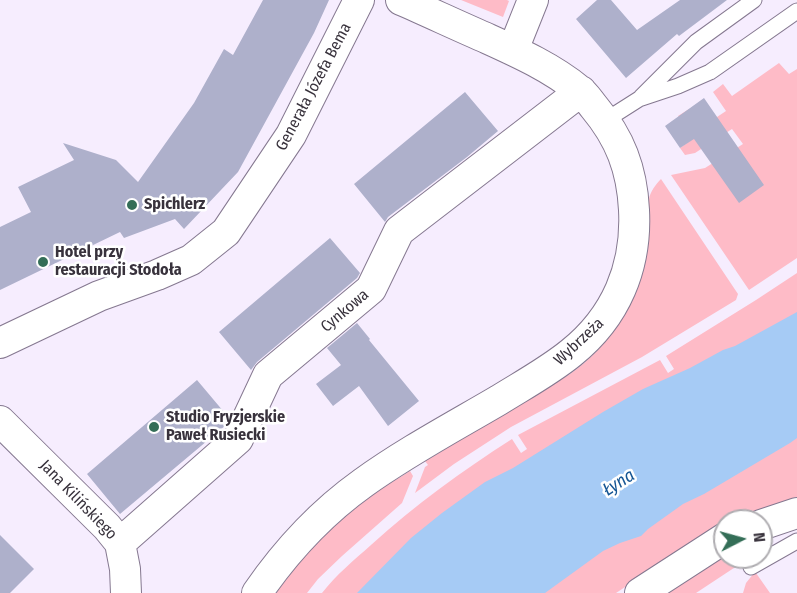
<!DOCTYPE html>
<html>
<head>
<meta charset="utf-8">
<style>
  body { margin:0 }
  #map { position:relative; width:797px; height:593px; overflow:hidden; background:#f6edfe; font-family:"Fira Sans Condensed",sans-serif }
  canvas { display:block }
  .north { position:absolute; left:713px; top:509px; width:60px; height:60px; box-sizing:border-box; background:#fff; border:2px solid #afadb1; border-radius:50%; rotate:84deg; font-size:16px; font-weight:700; line-height:24px; text-align:center; color:#38323c }
  .north::after { content:''; display:block; margin:auto; width:21px; height:27px; background:#346e57; clip-path:polygon(50% 0,100% 100%,50% 72%,0 100%) }
</style>
</head>
<body>
<div id="map">
<canvas width="797" height="593"></canvas>
<div class="north">N</div>
</div>
<script>
const c = document.querySelector('canvas').getContext('2d');
c.lineJoin = 'round';
function paint(path, color) {
  c.fillStyle = color;
  c.fill(path, 'evenodd');
}
function strokePath(path, color, width, dash) {
  c.strokeStyle = color;
  c.lineWidth = width;
  c.lineCap = dash ? 'butt' : 'round';
  c.setLineDash(dash || []);
  c.stroke(path);
}
function drawText(font, color, halo, rows, align = 'center') {
  c.font = font + ' "Fira Sans Condensed",sans-serif';
  c.lineWidth = 5;
  c.setLineDash([]);
  c.textBaseline = 'middle';
  c.strokeStyle = halo;
  c.fillStyle = color;
  for (const [text, x, y, turn = 0] of rows) {
    c.save();
    c.translate(x, y);
    c.rotate((+turn || 0) * Math.PI / 180);
    c.textAlign = isNaN(turn) ? turn : align;
    if (halo) c.strokeText(text, 0, 0);
    c.fillText(text, 0, 0);
    c.restore();
  }
}
paint(new Path2D(`
  M461 0H507L509 1 503 17Z
  M779 63 789 74 797 69V258L749 290 671 175 705 168 743 144 732 129 695 153 685 155 680 148 694 138 678 116 689 109 702 127 726 111 713 92 723 84 732 96Z
  M661 179 738 294 736 300 642 357 511 427 454 464 415 493 425 467 428 465 425 461 570 374C610 346 641 299 647 250 648 239 650 229 650 218 650 212 648 205 649 199 650 192 656 184 661 179Z
  M797 273V345L393 593H322C336 575 354 560 371 545 415 505 462 471 512 439L521 453 527 449 518 435 660 360 668 373 674 369 666 356 756 300Z
  M797 427V497L725 521 616 593H512Z
  M410 471 413 476 402 503 342 556 318 579 307 593H276C297 564 320 536 348 513 367 497 389 484 410 471Z
  M725 556V557H746L745 559 746 560 696 593H668Z
  M754 573H756L770 593H743L746 583Z`), '#febbc7');
paint(new Path2D(`
  M797 312V438L790 443 704 494 683 504 648 529 641 536 620 543 603 551 545 593H357L411 538 442 513 485 482 513 468 603 412 643 389 690 368 723 350 735 346Z`), '#a6cbf5');
paint(new Path2D(`
  M263 0H329L314 33 238 172 184 229 175 219 124 238 120 232 0 290V227L31 212 18 187 74 160 63 143 116 160 138 182 194 103 224 49 233 55Z
  M597 0H611L637 30 680 0H727L679 36 677 34 626 78 576 19Z
  M465 92 498 131 467 157 388 217 385 222 354 184Z
  M704 98 764 185 739 203 694 139 680 148 665 126Z
  M330 238 360 273 357 278 257 362 251 370 219 332Z
  M357 323 370 339 369 340 419 401 388 426 359 386 333 406 316 384 341 365 327 348Z
  M197 380 229 418 226 425 120 514 87 474Z
  M0 535 34 569 10 593H0Z`), '#aeb0cb');
const lane = new Path2D(`
  M641 97 696 42 754 0
  M606 120 639 99 678 86 710 72 797 11
  M751 567 797 541`);
const street = new Path2D(`
  M513 50 533 0
  M0 343 99 296 157 275 191 260 226 232 291 135 359 0
  M0 421 107 527 120 543 125 569 126 593
  M761 525 797 513
  M120 543 238 439 268 375 371 289 399 231 581 91
  M257 593C286 551 321 513 363 483 406 452 453 427 499 400 523 385 549 371 571 353 616 317 637 267 634 210 632 169 620 138 594 107 589 101 585 94 579 90 551 67 517 52 484 37 456 25 429 12 401 0
  M640 593 725 538`);
strokePath(lane, '#857890', 17);
strokePath(street, '#857890', 32);
strokePath(lane, '#fff', 15);
strokePath(street, '#fff', 30);
for (const [x, y, r, color] of [
  [132,205,6,"#346e57"],
  [43,262,6,"#346e57"],
  [154,427,6,"#346e57"]
]) {
  const dot = new Path2D();
  dot.arc(x, y, r, 0, 2 * Math.PI);
  c.fillStyle = color;
  c.fill(dot);
  strokePath(dot, '#fff', 2);
}
drawText('16px', '#38323c', '#fff', [
  ["Generała Józefa Bema",314,87,-62],
  ["Cynkowa",345,311,-40],
  ["Wybrzeża",579,342,-43],
  ["Jana Kilińskiego",78,500,46]
]);
drawText('bold 16px', '#38323c', '#fff', [
  ["Spichlerz",144,205],
  ["Hotel przy",55,253],
  ["restauracji Stodoła",55,271],
  ["Studio Fryzjerskie",166,418],
  ["Paweł Rusiecki",166,436]
], 'left');
drawText('italic 18px', '#165694', '#fff', [
  ["Łyna",619,483,-32]
]);
</script>
</body>
</html>
